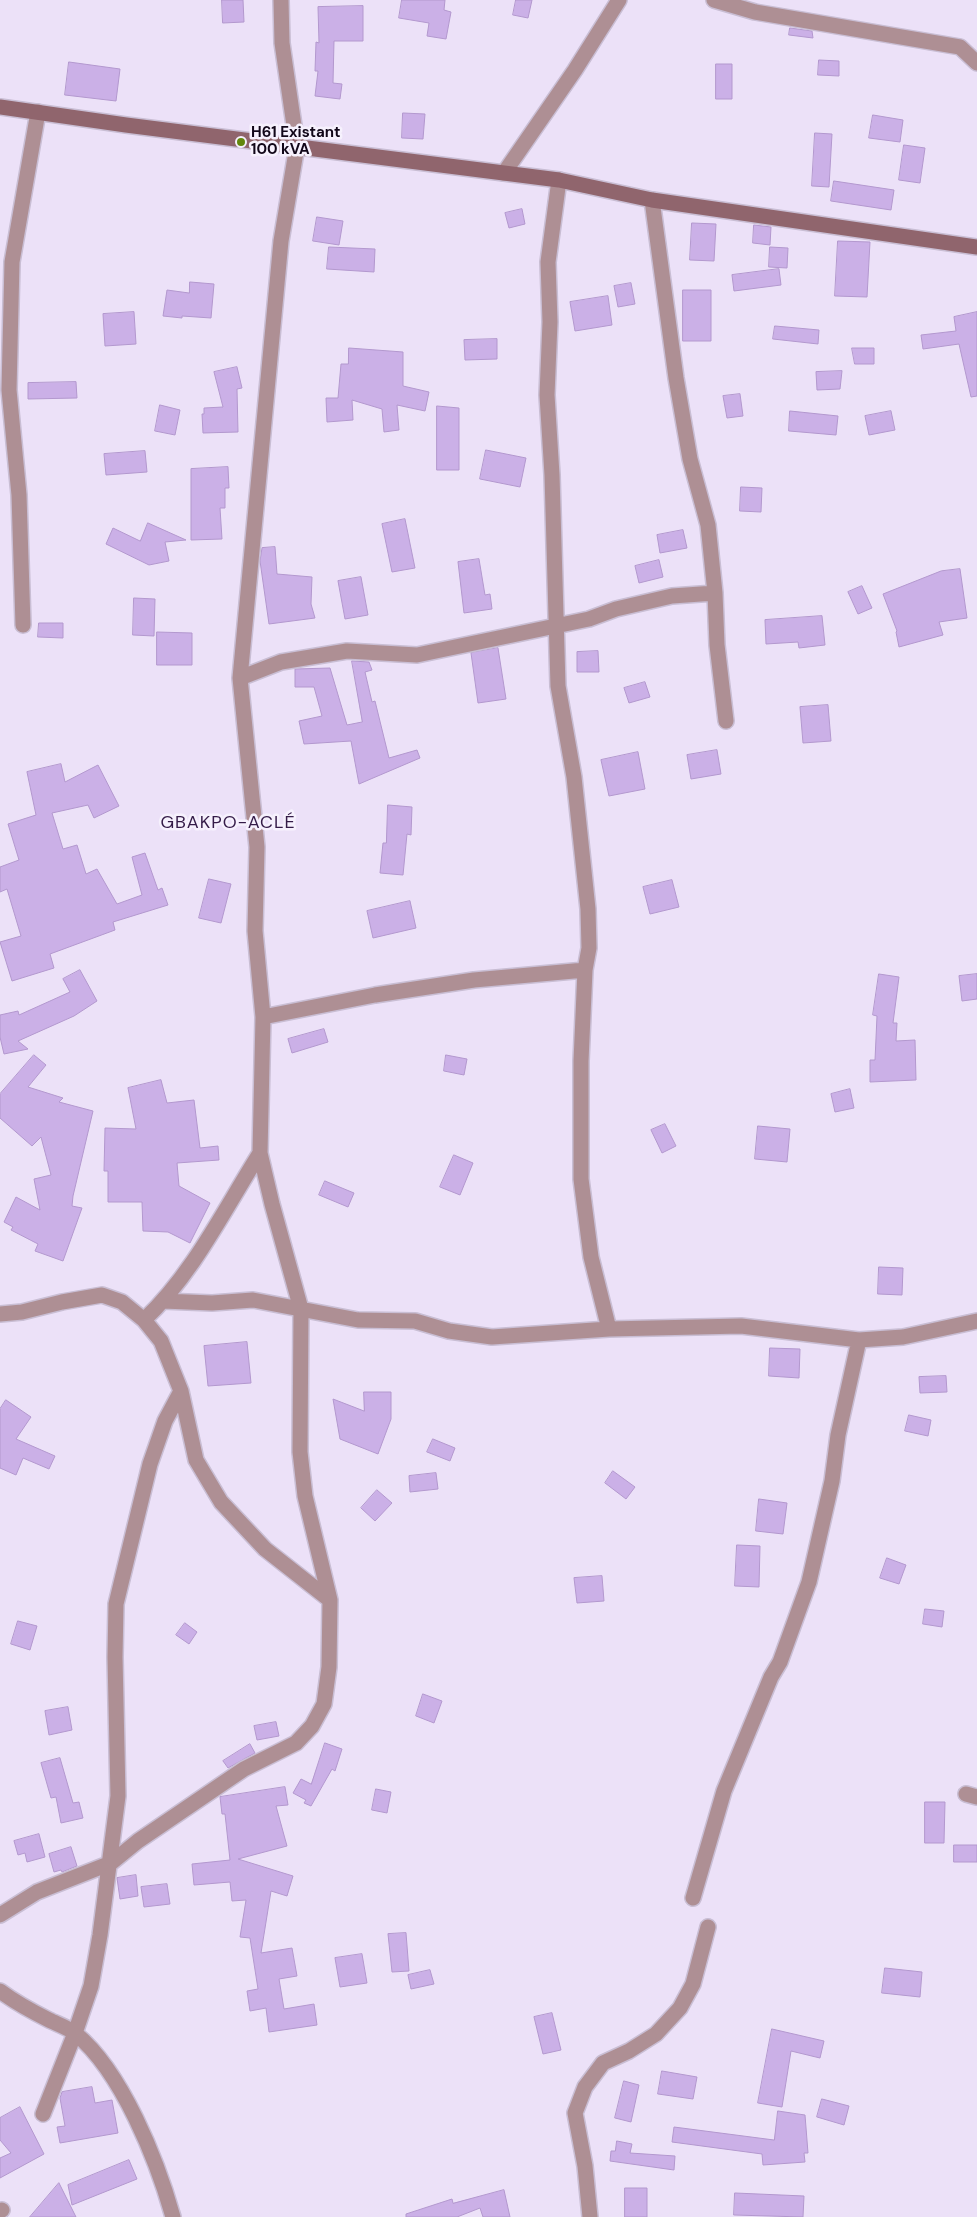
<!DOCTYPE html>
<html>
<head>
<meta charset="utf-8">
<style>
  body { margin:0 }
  canvas { display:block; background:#ece1f8 }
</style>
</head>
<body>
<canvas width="977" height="2217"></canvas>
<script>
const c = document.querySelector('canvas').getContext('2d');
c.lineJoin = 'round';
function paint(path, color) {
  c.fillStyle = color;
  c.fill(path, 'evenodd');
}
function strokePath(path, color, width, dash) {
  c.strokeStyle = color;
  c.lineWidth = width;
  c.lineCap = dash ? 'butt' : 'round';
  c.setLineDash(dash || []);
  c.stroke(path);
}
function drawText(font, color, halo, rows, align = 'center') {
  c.font = font + ' "DM Sans",sans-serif';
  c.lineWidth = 5;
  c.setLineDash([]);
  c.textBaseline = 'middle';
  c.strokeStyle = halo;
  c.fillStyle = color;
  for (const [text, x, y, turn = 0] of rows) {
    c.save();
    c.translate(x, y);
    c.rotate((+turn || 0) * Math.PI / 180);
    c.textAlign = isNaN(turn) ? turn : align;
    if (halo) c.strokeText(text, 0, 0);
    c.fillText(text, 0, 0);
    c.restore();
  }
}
const building = new Path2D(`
  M222 0H243L244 22 223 23Z
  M402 0H445L444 10 451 12 446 39 427 36 429 23 399 18Z
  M516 0H532L528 18 513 15Z
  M363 6V41H334L333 83 342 84 340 99 315 96 318 71H315L316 42 319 43 318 7Z
  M790 28 812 31 813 38 789 35Z
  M819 60 839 61V76L818 75Z
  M69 62 120 69 116 101 65 95Z
  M716 64H732V99H716Z
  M403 113 425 114 423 139 402 138Z
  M873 115 903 120 900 142 869 138Z
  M815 133 832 134 829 187 812 186Z
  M904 145 925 148 920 183 899 180Z
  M834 181 894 190 891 210 831 201Z
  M522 209 525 224 509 228 505 213Z
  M317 217 343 221 339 245 313 241Z
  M692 223 716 224 714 261 690 260Z
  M754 225 771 227 770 245 753 243Z
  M838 241 870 242 867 297 835 296Z
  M329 247 375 249 374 272 327 269Z
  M770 247 788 248 787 268 769 267Z
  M779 269 781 285 734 291 732 275Z
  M190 282 214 284 211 318 182 316V318L163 316 167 290 189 293Z
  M631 283 635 304 618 307 614 286Z
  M683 290H711V341H683Z
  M608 296 612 325 575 331 570 302Z
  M134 312 136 344 105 346 103 314Z
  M977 312V396L971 397 959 344 923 349 921 335 956 331 954 317Z
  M775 326 819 330 818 344 773 339Z
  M497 339V359L465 360 464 340Z
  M349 348 403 352V386L429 392 425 411 397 405 399 430 384 432 382 409 352 400 353 420 327 422 326 398H338L341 364H348Z
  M852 348H874V364H855Z
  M237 367 242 388 237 389 238 432 203 433 202 414H204V408L223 407 214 372Z
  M842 371 840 389 817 390 816 372Z
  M76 382 77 398 28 399V383Z
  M740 394 743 416 727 418 723 396Z
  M160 405 180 410 175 435 155 431Z
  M437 406 459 408V470H437Z
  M790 411 838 416 836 435 789 431Z
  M891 411 895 430 869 435 865 416Z
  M486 450 526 458 520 487 480 479Z
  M145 451 147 472 106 475 104 454Z
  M228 467 229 488H225V508H220L222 539 191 540V469Z
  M741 487 762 488 761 512 740 511Z
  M405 519 415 568 392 572 382 524Z
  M148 523 186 540 165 542 169 561 149 565 106 544 113 528 140 541Z
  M683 530 687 548 660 553 657 535Z
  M275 547 277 574 312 577 311 604 315 618 269 624 260 561 262 548Z
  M479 559 485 595 490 594 492 609 464 613 458 562Z
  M659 560 663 577 639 583 635 566Z
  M960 569 967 618 939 622 943 635 899 647 896 632 897 631 883 594 941 571Z
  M361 577 368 615 345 619 338 581Z
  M862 586 872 608 858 614 848 592Z
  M134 598 155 599 154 636 133 635Z
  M822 616 825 645 799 648 798 642 766 644 765 620Z
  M39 623H63V638L38 637Z
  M157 632 192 633V665H157Z
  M498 648 506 699 478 703 471 653Z
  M598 651 599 672H577V652Z
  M352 661 369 662 372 670 365 672 372 702 375 701 389 758 417 750 420 758 359 784 351 741 304 744 299 721 322 716 314 687H295V669L330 668 347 725 362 722Z
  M645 682 650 697 629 703 624 688Z
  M828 705 831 741 803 743 800 707Z
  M717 750 721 774 691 779 687 755Z
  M638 752 645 789 609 796 601 760Z
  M61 764 65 782 98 765 119 806 94 818 88 805 52 813 63 849 77 845 86 874 97 869 117 904 142 895 132 857 145 853 158 890 162 888 168 905 113 922 115 930 50 954 54 968 12 981 0 942 21 936 7 889 0 892V867L19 860 8 824 36 815 27 772Z
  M388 805 412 807 411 835 407 834 403 875 380 873 383 843H386Z
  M209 879 231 884 221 923 199 918Z
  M672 880 679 907 650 914 643 887Z
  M410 901 416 928 373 938 367 911Z
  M80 970 97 1001 74 1016 18 1041 28 1049 4 1054 0 1037V1015L18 1011 19 1015 70 992 63 979Z
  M879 974 899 977 893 1023H897L896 1041 915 1040 916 1080 870 1082V1060H875L877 1016 873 1015Z
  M977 974V999L962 1001 959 976Z
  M324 1029 328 1042 292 1053 288 1039Z
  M34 1055 46 1065 28 1087 63 1098 59 1102 93 1111 73 1196 72 1206 82 1208 63 1261 35 1251 38 1244 11 1230 13 1227 4 1222 16 1197 40 1210 34 1179 51 1175 41 1137 32 1146 0 1118V1094Z
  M446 1055 467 1059 464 1075 444 1071Z
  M161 1080 167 1103 194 1100 200 1148 218 1146 219 1160 177 1163 179 1186 210 1203 190 1243 168 1232 143 1231 142 1202H108V1171H104L105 1128 136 1129 128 1088Z
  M850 1089 854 1108 835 1112 831 1094Z
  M665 1124 676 1146 662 1153 651 1130Z
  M758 1126 790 1129 787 1162 755 1159Z
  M454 1155 473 1163 460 1195 440 1187Z
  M325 1181 354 1193 348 1207 319 1195Z
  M879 1267 903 1268 902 1295 878 1294Z
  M247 1342 251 1383 208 1386 204 1346Z
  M770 1348 800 1349 799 1378 769 1376Z
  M946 1376 947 1392 920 1393 919 1377Z
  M364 1392H391V1419L378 1454 340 1439 333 1399 364 1411Z
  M6 1400 31 1417 16 1439 55 1456 49 1469 23 1458 16 1475 0 1468V1409Z
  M909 1415 931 1420 928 1436 905 1431Z
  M433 1439 455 1448 450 1461 427 1452Z
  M613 1471 635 1487 626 1499 605 1483Z
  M436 1473 438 1489 410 1492 409 1476Z
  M377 1490 392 1503 375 1521 361 1508Z
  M759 1499 787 1503 783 1534 756 1531Z
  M737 1545 760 1546 759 1587 735 1586Z
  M887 1558 906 1565 899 1584 880 1578Z
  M602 1576 604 1601 577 1603 574 1578Z
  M925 1609 944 1611 942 1627 923 1624Z
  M18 1621 37 1626 30 1650 11 1644Z
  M185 1623 197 1632 189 1644 176 1635Z
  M423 1694 442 1701 434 1723 416 1716Z
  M68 1707 72 1730 49 1735 45 1711Z
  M276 1722 279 1736 257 1740 254 1726Z
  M325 1743 342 1749 335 1771 332 1769 311 1806 304 1803 306 1800 293 1793 301 1779 311 1784Z
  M250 1744 255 1753 228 1768 223 1761Z
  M60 1758 73 1803 79 1802 83 1818 61 1823 56 1797 51 1798 41 1763Z
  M285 1787 288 1805 276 1806 287 1846 238 1859 293 1876 287 1896 271 1891 261 1953 292 1948 297 1976 279 1979 284 2009 314 2004 317 2025 269 2032 266 2008 250 2011 247 1991 258 1989 250 1938 240 1937 246 1900 232 1901 230 1882 194 1885 192 1864 230 1860 225 1814H222L220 1797Z
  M376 1789 391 1792 387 1813 372 1810Z
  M925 1802H945L944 1843H925Z
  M39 1834 45 1857 27 1862 25 1853 18 1855 14 1841Z
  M954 1845H977V1862H954Z
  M71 1847 77 1866 62 1872 61 1870 54 1872 49 1854Z
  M136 1875 138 1896 120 1899 117 1878Z
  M167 1884 170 1904 144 1907 141 1887Z
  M406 1933 409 1971 392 1972 388 1934Z
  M362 1954 367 1983 340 1987 335 1958Z
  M885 1968 922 1972 920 1997 882 1993Z
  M430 1970 434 1984 411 1989 408 1975Z
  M552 2013 561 2050 543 2054 534 2017Z
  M772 2029 824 2041 820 2058 791 2051 782 2107 758 2103Z
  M662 2071 697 2077 693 2099 658 2094Z
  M624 2081 639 2085 631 2122 615 2118Z
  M92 2087 95 2103 112 2100 118 2133 60 2143 57 2127 65 2126 60 2098 62 2092Z
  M822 2099 849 2106 844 2125 817 2117Z
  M20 2107 44 2154 0 2178V2158L11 2153 0 2140V2118Z
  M778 2111 805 2115 808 2153H804L805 2162 763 2165 762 2154 672 2142 674 2127 774 2140Z
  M617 2141 632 2144 630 2153 675 2156 674 2170 610 2161 611 2151H615Z
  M129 2160 137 2179 72 2205 68 2185Z
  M59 2183 76 2217H30Z
  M625 2188H647V2217H625Z
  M504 2190 510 2217H483L480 2208 457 2217H406V2214L452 2199 453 2203Z
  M735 2193 804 2196 803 2217 734 2215Z`);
paint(building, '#cbb0e7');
strokePath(building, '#b398ce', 1);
const street = new Path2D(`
  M714 0 755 12 960 47 977 63
  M504 173 575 70 619 0
  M559 180 548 262 550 322 547 395 552 475 558 686 574 777 588 909 589 948 585 970 581 1061V1179L591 1257 609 1329
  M652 200 676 378 690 459 708 525 715 593 717 645 726 721
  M23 625 19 495 9 390 12 262 38 112
  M240 678 281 662 347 651 417 655 589 619 616 609 672 596 715 593
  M263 1017 375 995 474 980 585 970
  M163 1301 212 1303 253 1300 358 1320 415 1321 449 1331 492 1337 609 1329 741 1326 859 1340 903 1337 977 1321
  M0 1314 22 1312 62 1302 102 1295 122 1302 144 1320 161 1341 181 1391 196 1460 221 1502 265 1549 330 1600
  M144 1320C193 1274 224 1210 260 1153
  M966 1794 977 1797
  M693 1898 724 1791 771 1677 780 1662 809 1582 832 1481 838 1435 859 1340
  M0 1915 37 1892 111 1863 138 1841 244 1769 296 1743 312 1726 324 1704 329 1667 330 1600 305 1496 300 1452 301 1309 272 1204 260 1153 263 1017 255 931 257 847 240 678 281 241 297 146 282 43 281 0
  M0 1991C16 2003 31 2011 49 2020 57 2024 69 2028 76 2034 122 2072 157 2160 173 2217
  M43 2114 75 2033 91 1986 100 1935 118 1796 115 1657 116 1604 150 1464 165 1421 181 1391
  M0 2211 2 2210
  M590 2217 585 2166 575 2113 585 2087 603 2063 629 2051 656 2034 680 2008 693 1984 708 1927`);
const secondary = new Path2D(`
  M0 107 126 125 559 180 652 200 977 247`);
strokePath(street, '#c9bed4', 18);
strokePath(secondary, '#c9bed4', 18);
strokePath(street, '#ae8f94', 15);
strokePath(secondary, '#90656d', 15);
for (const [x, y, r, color] of [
  [241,142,5,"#62870c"]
]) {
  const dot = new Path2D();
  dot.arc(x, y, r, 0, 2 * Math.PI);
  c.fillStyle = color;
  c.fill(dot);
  strokePath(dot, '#f6f1fd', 2);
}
drawText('bold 15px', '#110719', '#f6f1fd', [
  ["H61 Existant",251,133],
  ["100 kVA",251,150]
], 'left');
c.letterSpacing = '1px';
drawText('18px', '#341b48', '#f6f1fd', [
  ["GBAKPO-ACLÉ",228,823]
]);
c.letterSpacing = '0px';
</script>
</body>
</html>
